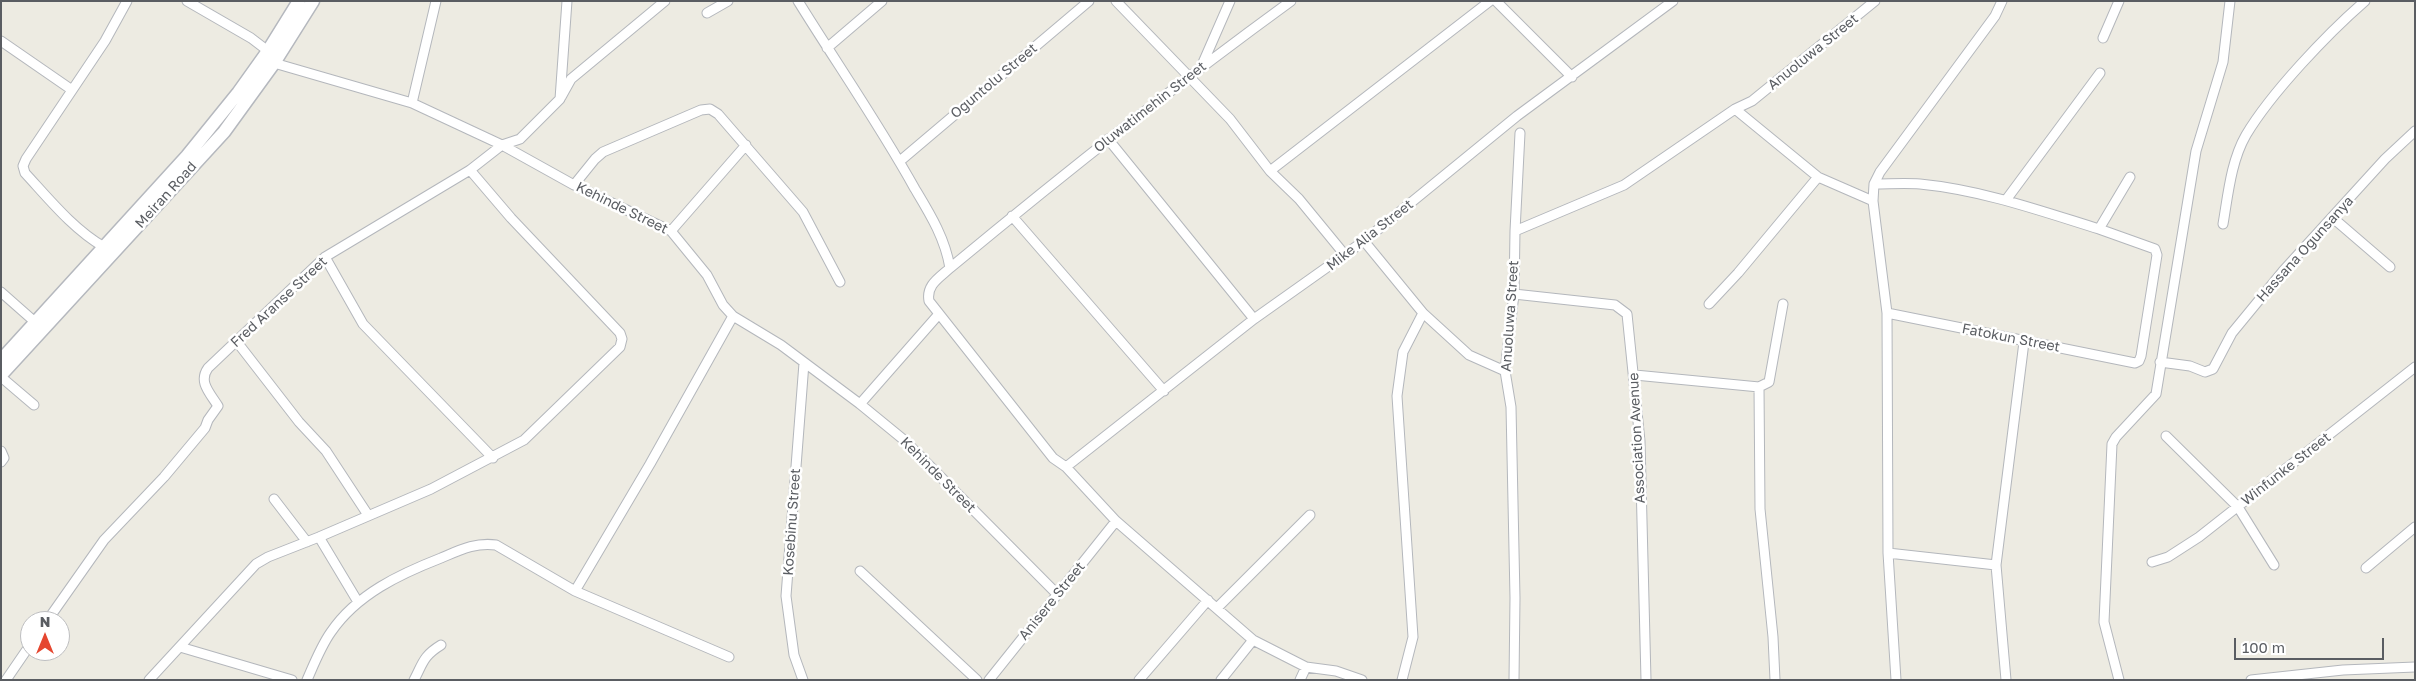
<!DOCTYPE html>
<html>
<head>
<meta charset="utf-8">
<style>
  body { margin:0 }
  #map { position:relative; width:2416px; height:681px; overflow:hidden; background:#edebe2; font-family:"Golos Text",sans-serif }
  canvas { display:block }
  .frame { position:absolute; inset:0; border:2px solid #5a5d62; pointer-events:none }
  .north { position:absolute; left:20px; top:611px; width:50px; height:50px; box-sizing:border-box; background:#fff; border:1px solid #bdbec0; border-radius:50%; rotate:0deg; font-size:14px; font-weight:700; line-height:20px; text-align:center; color:#5a5d62 }
  .north::after { content:''; display:block; margin:auto; width:18px; height:22px; background:#e54730; clip-path:polygon(50% 0,100% 100%,50% 72%,0 100%) }
  .scale { position:absolute; left:2234px; top:638px; width:150px; height:22px; box-sizing:border-box; border:2px solid #5a5d62; border-top:0; padding-left:6px; font-size:15px; line-height:18px; white-space:nowrap; color:#5a5d62; -webkit-text-stroke:4px #fff; paint-order:stroke }
</style>
</head>
<body>
<div id="map">
<canvas width="2416" height="681"></canvas>
<div class="frame"></div>
<div class="north">N</div>
<div class="scale">100 m</div>
</div>
<script>
const c = document.querySelector('canvas').getContext('2d');
c.lineJoin = 'round';
function strokePath(path, color, width, dash) {
  c.strokeStyle = color;
  c.lineWidth = width;
  c.lineCap = dash ? 'butt' : 'round';
  c.setLineDash(dash || []);
  c.stroke(path);
}
function drawText(font, color, halo, rows, align = 'center') {
  c.font = font + ' "Golos Text",sans-serif';
  c.lineWidth = 5;
  c.setLineDash([]);
  c.textBaseline = 'middle';
  c.strokeStyle = halo;
  c.fillStyle = color;
  for (const [text, x, y, turn = 0] of rows) {
    c.save();
    c.translate(x, y);
    c.rotate((+turn || 0) * Math.PI / 180);
    c.textAlign = isNaN(turn) ? turn : align;
    if (halo) c.strokeText(text, 0, 0);
    c.fillText(text, 0, 0);
    c.restore();
  }
}
const minor = new Path2D(`
  M187 1 251 38 268 51
  M798 1C837 64 879 124 915 189 930 214 945 238 950 268 939 278 926 285 929 301L1053 458 1066 467 1116 521 1253 640 1306 667 1336 671 1362 680
  M1116 1 1230 119 1270 171 1299 199 1345 255
  M1496 1 1572 77
  M707 13 728 1
  M2103 38 2119 1
  M1 41 72 90
  M827 48 882 1
  M274 63 412 103 502 145 574 185 671 231 707 275 723 305 733 316 781 345 860 404 904 440 1057 594
  M1202 65 1230 1
  M561 97 571 79 665 1
  M412 103 436 1
  M1735 109 1818 177 1873 201
  M1108 139 1254 319
  M900 161 1089 1
  M1270 171 1490 1
  M1874 184C1889 184 1905 183 1920 184 1982 190 2041 211 2099 229L2130 177
  M574 185 595 159 603 152 701 110 710 109 718 114 803 212 840 282
  M2006 200 2100 73
  M1012 216 1164 391
  M2333 218 2390 267
  M2223 224C2228 195 2231 161 2246 135 2271 93 2327 34 2365 1
  M671 231 746 145
  M1515 231 1520 133
  M1364 241 1423 313 1403 352 1397 396 1413 637 1402 680
  M104 247C73 229 49 199 25 173L23 166 26 159 105 41 127 1
  M325 257 363 324 493 458
  M950 268C1061 176 1174 86 1291 1
  M1 292 35 322
  M1514 294 1615 305 1627 314 1640 441 1646 680
  M1709 304 1738 273 1818 177
  M1423 313 1469 355 1505 371
  M1887 313 2135 363 2139 361 2141 356 2157 255 2155 249 2099 229
  M237 342 299 422 326 451 368 515
  M2160 362 2190 366 2205 372 2213 369 2232 333 2283 271 2385 159 2415 131
  M1635 375 1759 387 1769 382 1783 304
  M1 377 34 405
  M1759 387 1760 509 1773 637 1775 680
  M860 404 939 314
  M2166 436 2238 507 2274 565
  M1 451 4 458 1 462
  M1066 467 1254 319 1364 241 1517 116 1673 1
  M274 499 307 542
  M319 537 358 602
  M1888 553 1996 565
  M2152 562 2168 557 2199 537 2415 367
  M2366 568 2415 527
  M860 571 977 680
  M575 591 650 464 733 316
  M1217 608 1310 515
  M47 621 104 540 164 477 205 428 208 420 218 406C210 393 198 382 208 368L325 257 470 170 502 145 520 139 560 99 567 1
  M180 647 292 680
  M6 680 30 645
  M149 680 256 564 268 557 319 537 431 489 524 440 620 347 622 339 620 333 511 218 470 170
  M307 680C314 664 321 646 331 632 357 594 400 574 441 558 460 550 476 542 496 545L575 591 729 657
  M414 680C423 663 423 656 441 645
  M803 680 794 655 786 596 804 363
  M989 680 1116 521
  M1139 680 1208 600
  M1221 680 1253 640
  M1300 680 1306 667
  M1514 680 1515 598 1511 407 1505 371 1514 294 1515 231 1624 185 1735 109 1752 101 1875 1
  M1896 680 1888 553 1887 313 1873 201 1874 184 1880 172 1995 16 2002 1
  M2006 680 1996 565 2024 342
  M2119 680 2104 622 2112 444 2116 437 2156 394 2196 151 2223 62 2230 1
  M2251 680 2343 670 2415 667`);
const secondary = new Path2D(`
  M1 360 187 156 238 93 268 51 299 1
  M1 375 224 132 274 63 313 1`);
strokePath(minor, '#b4b7bc', 11);
strokePath(secondary, '#b5b8be', 15);
strokePath(minor, '#fff', 9);
strokePath(secondary, '#fff', 12);
drawText('14px', '#5a5d62', '#fff', [
  ["Anuoluwa Street",1813,52,-39],
  ["Oguntolu Street",994,81,-40],
  ["Oluwatimehin Street",1150,107,-38],
  ["Meiran Road",166,195,-48],
  ["Kehinde Street",622,208,26],
  ["Mike Alia Street",1370,235,-38],
  ["Hassana Ogunsanya",2305,249,-48],
  ["Fred Aranse Street",279,302,-43],
  ["Anuoluwa Street",1510,316,-86],
  ["Fatokun Street",2011,338,11],
  ["Association Avenue",1637,438,-93],
  ["Winfunke Street",2286,469,-38],
  ["Kehinde Street",938,475,45],
  ["Kosebinu Street",792,522,-86],
  ["Anisere Street",1052,601,-51]
]);
</script>
</body>
</html>
